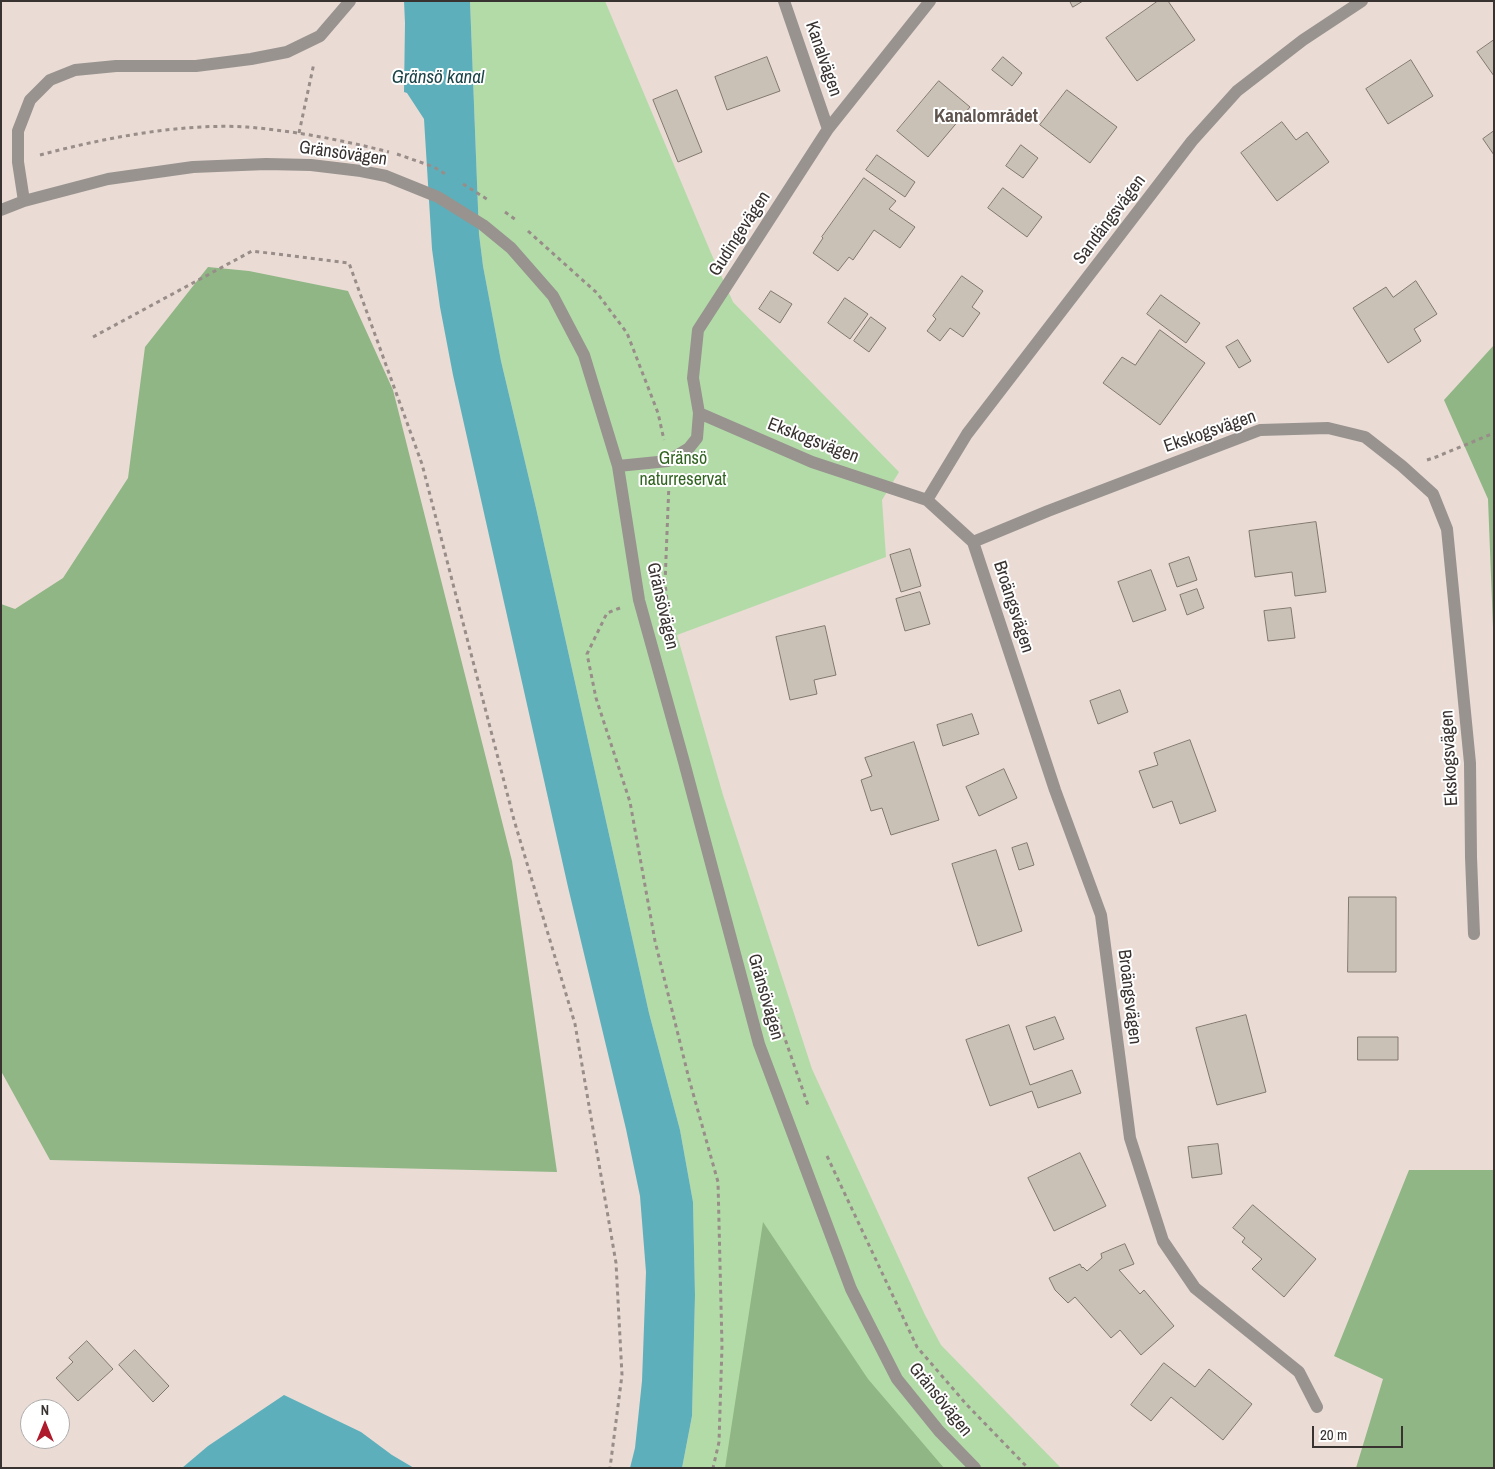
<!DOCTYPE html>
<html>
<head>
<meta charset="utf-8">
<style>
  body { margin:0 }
  #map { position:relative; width:1495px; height:1469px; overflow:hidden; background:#eadbd5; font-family:"Archivo Narrow",sans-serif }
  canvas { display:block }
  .frame { position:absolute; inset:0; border:2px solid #383230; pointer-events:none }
  .north { position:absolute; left:20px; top:1399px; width:50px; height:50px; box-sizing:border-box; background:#fff; border:1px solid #afadac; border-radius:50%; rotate:0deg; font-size:14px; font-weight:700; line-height:20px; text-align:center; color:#383230 }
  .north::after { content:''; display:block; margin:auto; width:18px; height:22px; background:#ae1b2c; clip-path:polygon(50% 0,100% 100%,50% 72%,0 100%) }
  .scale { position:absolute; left:1312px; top:1426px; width:91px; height:22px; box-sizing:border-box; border:2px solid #383230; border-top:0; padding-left:6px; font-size:15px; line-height:18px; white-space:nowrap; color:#383230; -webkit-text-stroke:4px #fff; paint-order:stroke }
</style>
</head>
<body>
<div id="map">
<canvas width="1495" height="1469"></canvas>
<div class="frame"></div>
<div class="north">N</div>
<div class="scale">20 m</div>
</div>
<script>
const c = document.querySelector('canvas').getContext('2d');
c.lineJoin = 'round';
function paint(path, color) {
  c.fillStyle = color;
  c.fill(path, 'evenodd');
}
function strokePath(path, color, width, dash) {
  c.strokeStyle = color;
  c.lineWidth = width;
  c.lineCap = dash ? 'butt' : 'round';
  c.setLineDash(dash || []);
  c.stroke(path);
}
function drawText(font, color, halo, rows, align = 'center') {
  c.font = font + ' "Archivo Narrow",sans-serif';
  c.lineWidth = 4;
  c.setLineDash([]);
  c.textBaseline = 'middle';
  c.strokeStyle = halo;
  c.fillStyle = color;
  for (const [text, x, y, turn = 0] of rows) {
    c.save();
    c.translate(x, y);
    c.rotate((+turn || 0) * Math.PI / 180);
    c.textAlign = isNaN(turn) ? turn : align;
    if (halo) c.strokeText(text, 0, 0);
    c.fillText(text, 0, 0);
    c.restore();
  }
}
paint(new Path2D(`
  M470 1H605L711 253 733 302 899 472 882 500 886 557 677 635 723 795 812 1069 925 1315 941 1345 1061 1468H682L692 1416 695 1295 693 1202 680 1130 649 1013 536 508 501 361 483 266 479 234Z`), '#b3dba8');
paint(new Path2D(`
  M208 267 249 271 348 291 393 390 512 861 557 1172 50 1160 1 1071V604L15 609 63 578 128 478 145 347Z
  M1494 345V653L1488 499 1444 400Z
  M1409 1170H1494V1468H1356L1383 1379 1334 1356Z
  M763 1222 868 1379 944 1468H725Z`), '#8fb684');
paint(new Path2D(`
  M404 1H470L479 234 483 266 501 361 536 508 649 1013 680 1130 693 1202 695 1295 692 1416 682 1468H630L635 1448 642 1381 646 1272 640 1196 626 1129 568 887 453 375 440 307 432 249 424 119 407 93 404 92 405 23Z
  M284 1395 361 1432 392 1455 414 1468H182L208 1446Z`), '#5db0bb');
const building = new Path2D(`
  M1070 1H1083L1073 7Z
  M1158 1H1168L1195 40 1137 81 1106 38Z
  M1494 40V76L1477 52Z
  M767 57 780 91 727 110 715 77Z
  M1003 57 1022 73 1012 86 992 70Z
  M1411 60 1433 96 1388 124 1366 89Z
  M939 81 970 107 928 157 897 131Z
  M677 90 702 152 678 162 653 100Z
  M1067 90 1117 127 1090 163 1040 125Z
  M1282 122 1296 140 1307 132 1329 162 1277 201 1241 153Z
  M1494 131V155L1483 139Z
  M1021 145 1038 158 1023 178 1006 166Z
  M877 155 915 182 905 197 866 170Z
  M864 178 896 201 889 209 915 227 900 248 874 230 853 260 849 257 838 271 813 253 823 238 822 237Z
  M1003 188 1042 217 1027 237 988 208Z
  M962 276 983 291 972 307 980 313 963 337 950 328 940 341 927 331 936 319 933 316Z
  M1416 281 1437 314 1414 329 1421 341 1388 363 1353 308 1386 287 1393 297Z
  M771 291 792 304 780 323 759 309Z
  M1161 295 1200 323 1186 343 1147 314Z
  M845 298 868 314 850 339 828 323Z
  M871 317 886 328 869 352 854 341Z
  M1160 330 1205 363 1160 425 1103 383 1122 357 1135 365Z
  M1238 340 1251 361 1239 368 1226 347Z
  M1316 522 1326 592 1295 596 1292 572 1255 577 1249 531Z
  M910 549 921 586 901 592 890 555Z
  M1189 557 1197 580 1177 587 1169 564Z
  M1151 570 1166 610 1133 622 1118 582Z
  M1197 589 1204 608 1187 615 1180 595Z
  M920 592 930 624 905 631 896 599Z
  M1291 608 1295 638 1268 641 1264 611Z
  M825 626 836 675 814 680 817 694 790 700 776 637Z
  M1120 690 1128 712 1098 724 1090 701Z
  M972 714 979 734 943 746 937 725Z
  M1190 740 1216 811 1180 824 1172 801 1153 808 1139 771 1158 765 1154 753Z
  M914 742 939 820 891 835 882 808 871 811 861 780 872 776 865 758Z
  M1004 769 1017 798 979 816 966 787Z
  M1027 843 1034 865 1019 870 1012 848Z
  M996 850 1022 931 978 946 952 864Z
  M1349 897H1396V972H1348Z
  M1246 1015 1266 1092 1217 1105 1196 1028Z
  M1055 1017 1064 1039 1034 1050 1026 1027Z
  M1009 1025 1030 1085 1072 1070 1081 1093 1038 1108 1032 1091 990 1106 966 1040Z
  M1358 1037H1398V1060H1358Z
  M1218 1144 1222 1174 1192 1178 1188 1147Z
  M1080 1153 1106 1206 1054 1231 1028 1178Z
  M1253 1205 1316 1259 1284 1297 1252 1269 1262 1259 1242 1242 1245 1238 1233 1228Z
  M1125 1244 1134 1264 1119 1270 1140 1294 1144 1290 1174 1326 1141 1355 1120 1330 1111 1338 1075 1297 1068 1303 1055 1290 1049 1278 1080 1264 1082 1268 1083 1267 1087 1271 1102 1258 1101 1254Z
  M87 1341 113 1369 78 1401 56 1378 73 1362 69 1358Z
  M135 1350 169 1386 153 1402 119 1365Z
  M1164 1363 1195 1387 1209 1369 1252 1404 1223 1440 1171 1397 1151 1421 1131 1405Z`);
paint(building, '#cac1b6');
strokePath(building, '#81796e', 1);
strokePath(new Path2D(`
  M299 133 314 63
  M397 154 434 167 447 175
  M40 155C104 138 181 123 247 127 295 131 342 140 389 152
  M463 184 490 201
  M505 212 516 220
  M528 231 597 293 627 333 658 413 664 440
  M93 337 252 251 349 263 422 464 514 820 575 1024 616 1263 622 1375 610 1468
  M1427 460 1436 457 1494 433
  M669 483 665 583 669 619
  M620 608 607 613 587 654 596 698 630 802 655 941 689 1079 718 1182 722 1346 719 1442 713 1468
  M775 1010 809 1108
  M827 1156 917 1347 967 1405 1028 1468`), '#988d89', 3, [4, 4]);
strokePath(new Path2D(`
  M784 1 828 129
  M24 201 18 162V131L30 100 50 80 75 70 116 66H196L251 59 287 52 320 36 350 1
  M1 210 24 201 108 179 193 167 266 164 311 165 361 171 386 176 438 197 483 225 511 248 553 296 584 355 618 466 639 600 684 762 759 1044 851 1289 897 1379 939 1431 975 1468
  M699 413 812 462 927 500 973 542 1048 511 1260 430 1328 428 1365 437 1402 466 1433 494 1447 529 1470 763 1471 857 1474 934
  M618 466 668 461 689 448 697 438 699 413 693 378 698 330 828 129 930 1
  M927 500 967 434 1192 141 1237 91 1303 40 1362 1
  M973 542 1055 790 1101 915 1130 1138 1163 1241 1195 1288 1299 1372 1317 1407`), '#98938f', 12);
drawText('18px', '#383230', '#fff', [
  ["Kanalvägen",823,59,71],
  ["Gränsövägen",343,154,8],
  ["Sandängsvägen",1110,220,-53],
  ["Gudingevägen",740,234,-57],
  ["Ekskogsvägen",1210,432,-19],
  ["Ekskogsvägen",813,441,21],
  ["Gränsövägen",662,606,77],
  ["Broängsvägen",1013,607,72],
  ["Ekskogsvägen",1450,758,-93],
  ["Gränsövägen",765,997,74],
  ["Broängsvägen",1129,997,83],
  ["Gränsövägen",940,1400,51]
]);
drawText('18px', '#326421', '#fff', [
  ["Gränsö",683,459],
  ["naturreservat",683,480]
]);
drawText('italic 19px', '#1d4449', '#fff', [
  ["Gränsö kanal",438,78]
]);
drawText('bold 19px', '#5f534d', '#fff', [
  ["Kanalområdet",986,117]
]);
</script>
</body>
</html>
